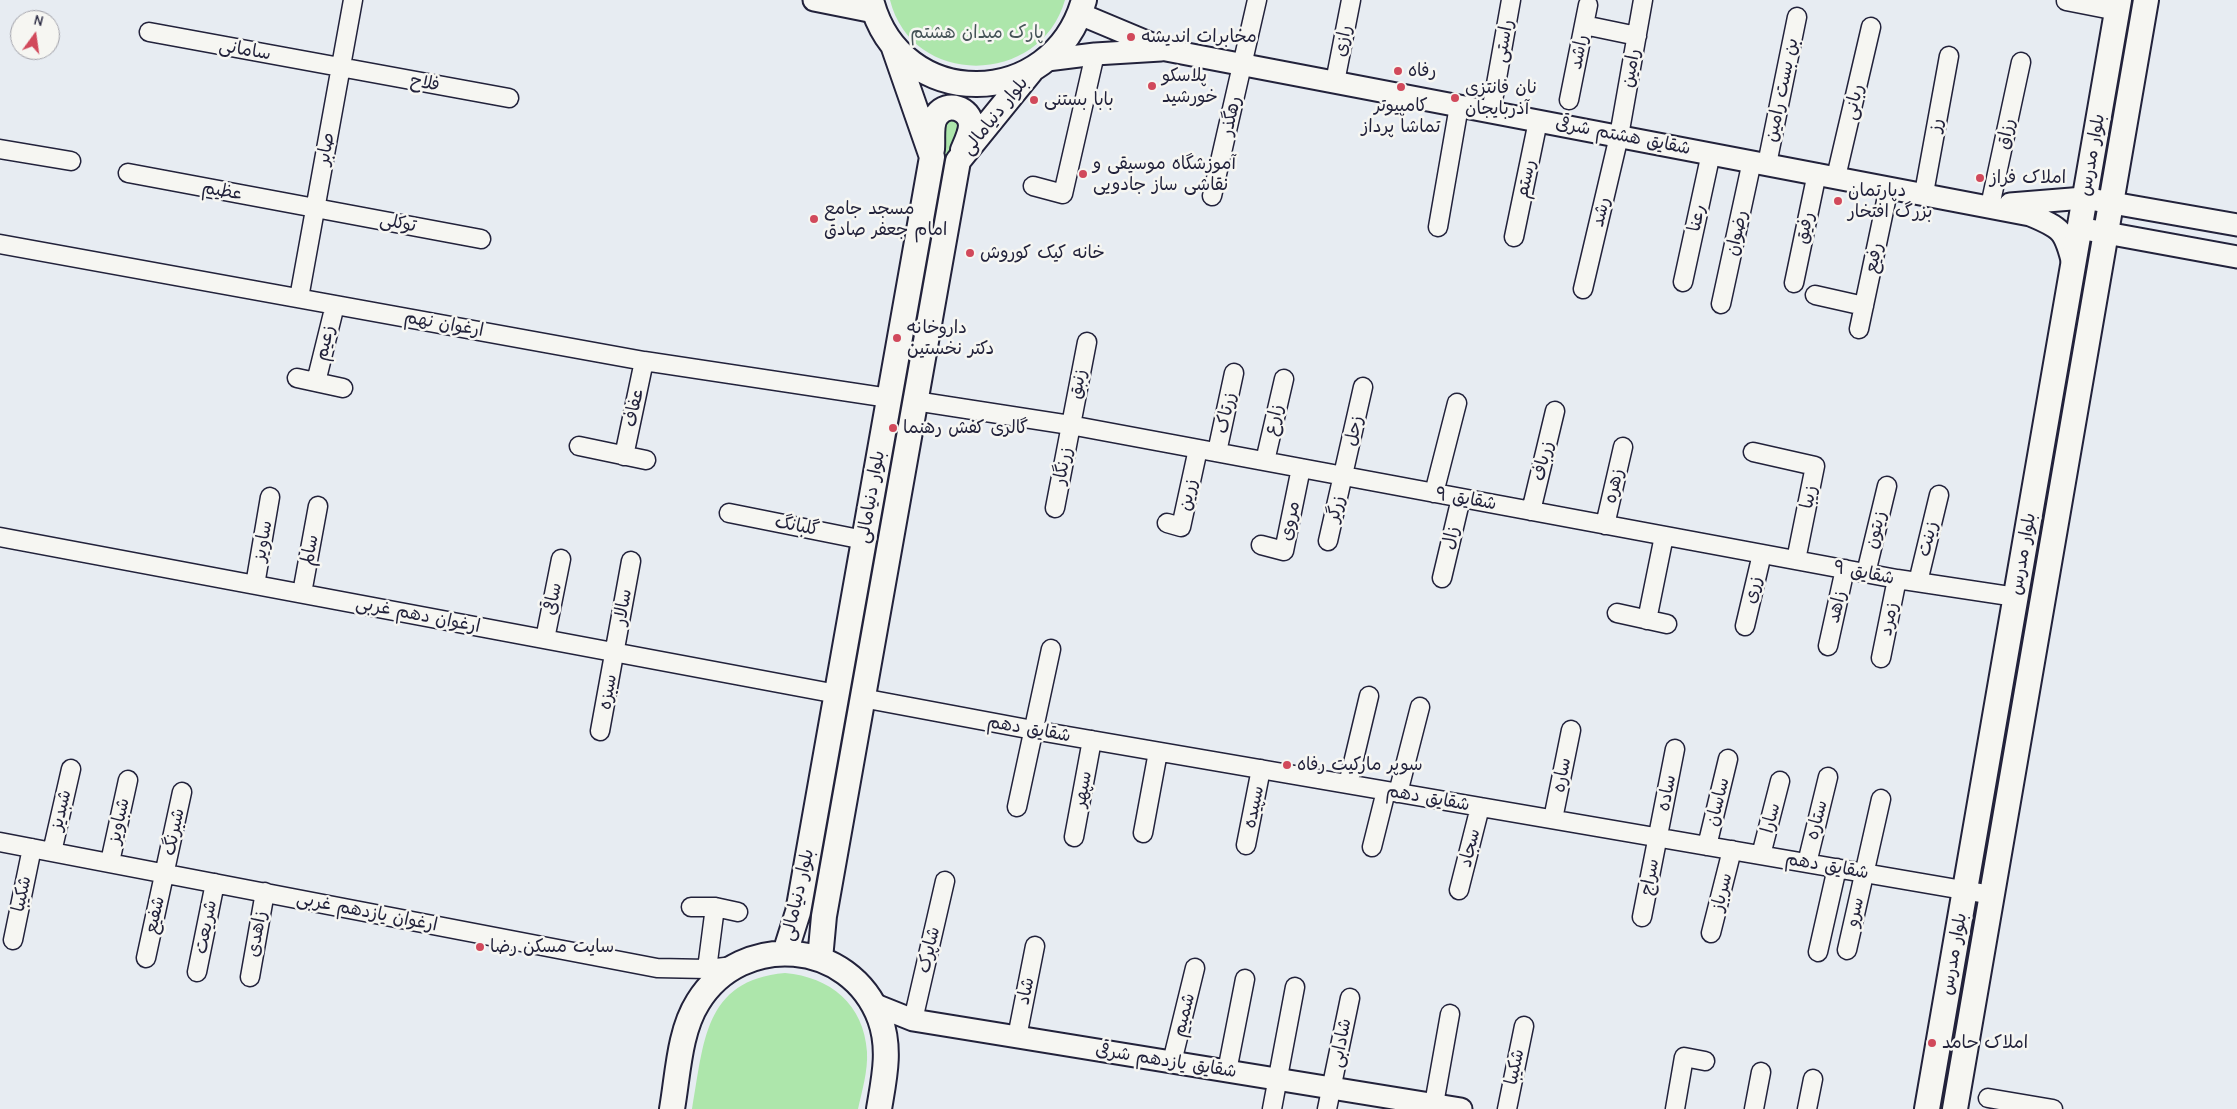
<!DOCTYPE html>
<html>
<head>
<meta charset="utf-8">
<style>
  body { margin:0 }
  #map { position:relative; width:2237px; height:1109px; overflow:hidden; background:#e7ecf2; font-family:"Comic Neue",sans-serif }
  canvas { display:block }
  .north { position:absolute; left:10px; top:10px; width:50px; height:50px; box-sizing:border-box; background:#f6f6f2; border:1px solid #a1a1a9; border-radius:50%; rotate:14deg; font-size:14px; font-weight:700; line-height:20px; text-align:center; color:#22223b }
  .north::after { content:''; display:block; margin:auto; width:18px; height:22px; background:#d1495b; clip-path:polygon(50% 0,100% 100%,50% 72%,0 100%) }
</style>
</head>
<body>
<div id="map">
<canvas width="2237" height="1109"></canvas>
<div class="north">N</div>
</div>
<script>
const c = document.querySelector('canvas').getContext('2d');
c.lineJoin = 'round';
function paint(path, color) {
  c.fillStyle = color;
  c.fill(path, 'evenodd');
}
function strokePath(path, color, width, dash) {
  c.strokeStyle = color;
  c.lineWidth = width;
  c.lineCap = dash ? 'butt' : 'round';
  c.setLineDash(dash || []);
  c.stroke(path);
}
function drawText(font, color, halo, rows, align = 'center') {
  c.font = font + ' "Comic Neue","Playpen Sans Arabic",sans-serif';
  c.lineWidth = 5;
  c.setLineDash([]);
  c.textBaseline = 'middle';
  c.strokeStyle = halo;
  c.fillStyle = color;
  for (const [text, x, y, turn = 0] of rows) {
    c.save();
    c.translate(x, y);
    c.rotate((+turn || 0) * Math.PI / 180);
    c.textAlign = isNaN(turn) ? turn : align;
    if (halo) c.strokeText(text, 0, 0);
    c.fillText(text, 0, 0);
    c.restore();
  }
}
paint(new Path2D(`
  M890 0H1065C1040 87 912 88 890 0Z
  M948 117 960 120 815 915 807 913 943 125Z
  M785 973C830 977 864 1004 867 1052 868 1071 862 1091 858 1109H692C704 1044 703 980 785 973Z`), '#ade6ab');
const minor = new Path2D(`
  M2066 1 2117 11
  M1584 25 1637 36
  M149 32 509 98
  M1335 82 1351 0
  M1569 100 1588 5
  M1491 112 1511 0
  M0 149 71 161
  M1767 164 1797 17
  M128 173 481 239
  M1836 177 1871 27
  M1033 186 1063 194 1095 54
  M1924 193 1949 56
  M1212 196 1257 0
  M1990 206 2021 62
  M1438 227 1459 106
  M1514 237 1538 121
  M0 244 644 361 889 398
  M1683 282 1711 153
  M1794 283 1817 173
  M1583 289 1619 136 1643 0
  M1815 295 1864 306
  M299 298 353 0
  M1721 304 1752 161
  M1859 329 1889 187
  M297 378 343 388
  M316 382 335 305
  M915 401 1070 425 1897 579 2016 597
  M579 446 646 460
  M1217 452 1234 373
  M1753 452 1815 466 1796 560
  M624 456 644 361
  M1265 461 1284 379
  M1434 493 1457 403
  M1055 508 1087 342
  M1531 511 1555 411
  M729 513 864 540
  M1167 523 1181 527 1198 449
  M1605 525 1623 447
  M0 537 837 694
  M1328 541 1363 387
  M1261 545 1284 551 1301 468
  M1866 573 1887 486
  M1442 578 1461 498
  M1918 582 1939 495
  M255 585 270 497
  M302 593 318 506
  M1617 613 1667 624
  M1647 620 1664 536
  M1745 626 1762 554
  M545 639 561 559
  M1828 646 1845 569
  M1881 658 1897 579
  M862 698 1033 730 1992 895
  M600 731 631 561
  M1348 784 1369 696
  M1398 793 1420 707
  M1017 807 1051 649
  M1553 819 1571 730
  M1143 833 1158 752
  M1074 837 1092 740
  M0 842 657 968 707 969 734 966
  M1246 845 1261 769
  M1707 846 1728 759
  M1372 847 1386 791
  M52 852 71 769
  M1761 855 1780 781
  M110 862 128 780
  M1807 863 1828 777
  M1459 890 1480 807
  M691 907H715L738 912
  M1642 917 1675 749
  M1711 933 1732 850
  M13 940 32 848
  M1847 950 1881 799
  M1818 952 1837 868
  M146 958 182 792
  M707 969 715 907
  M197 972 215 883
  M250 977 265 892
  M913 1020 945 881
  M1017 1037 1035 946
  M1172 1062 1195 968
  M1227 1071 1245 979
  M1988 1098 2053 1109
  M1434 1104 1450 1014
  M1272 1109 1295 987
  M1327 1109 1350 998
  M1507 1109 1524 1026
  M1675 1109 1684 1057 1705 1061
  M1754 1109 1761 1072
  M1807 1109 1813 1079`);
const tertiary = new Path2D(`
  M814 0 874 12
  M1080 14 1166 50 2030 215C2062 228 2065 231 2073 264
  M1047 60 1095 54 1161 50
  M2010 204 2084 198 2237 225
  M2079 228 2237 257
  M873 1004 913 1020 1461 1109`);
const secondary = new Path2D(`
  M871 0C900 113 1053 111 1084 0
  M932 149C933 139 930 123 937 115 947 101 970 108 971 125 971 133 966 143 963 150
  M785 953 798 912 932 157 893 45
  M820 959 824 916 958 161 1031 71
  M672 1109C678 1075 679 1032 698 1002 742 931 850 939 880 1019 891 1049 884 1079 879 1109
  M1927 1109 2119 0
  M1955 1109 2146 0`);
strokePath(minor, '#22223b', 21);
strokePath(tertiary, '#22223b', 25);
strokePath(secondary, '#22223b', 28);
strokePath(minor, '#f6f6f2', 18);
strokePath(tertiary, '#f6f6f2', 21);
strokePath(secondary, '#f6f6f2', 24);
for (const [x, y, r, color] of [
  [1131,37,5,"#d1495b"],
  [1398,71,5,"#d1495b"],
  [1152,86,5,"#d1495b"],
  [1401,87,5,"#d1495b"],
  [1455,98,5,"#d1495b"],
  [1034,100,5,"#d1495b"],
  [1083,174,5,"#d1495b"],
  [1980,178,5,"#d1495b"],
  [1838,201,5,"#d1495b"],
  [814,219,5,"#d1495b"],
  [970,253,5,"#d1495b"],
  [897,338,5,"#d1495b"],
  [893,428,5,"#d1495b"],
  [1287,765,5,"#d1495b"],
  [480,947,5,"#d1495b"],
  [1932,1043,5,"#d1495b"]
]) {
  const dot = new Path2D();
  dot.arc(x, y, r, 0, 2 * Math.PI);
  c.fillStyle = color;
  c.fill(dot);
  strokePath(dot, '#f6f6f2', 2);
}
drawText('18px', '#455357', '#f6f6f2', [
  ["پارک میدان هشتم",977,33]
]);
drawText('18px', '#22223b', '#f6f6f2', [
  ["مخابرات اندیشه",1141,37],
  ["رفاه",1408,71],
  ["پلاسکو",1162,76],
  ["خورشید",1162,97],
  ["نان فانتزی",1465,88],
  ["آذربایجان",1465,109],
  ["بابا بستنی",1044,100],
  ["کامپیوتر",1401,106,"center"],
  ["تماشا پرداز",1401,127,"center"],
  ["آموزشگاه موسیقی و",1093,164],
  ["نقاشی ساز جادویی",1093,185],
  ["املاک فراز",1990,178],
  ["دپارتمان",1848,191],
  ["بزرگ افتخار",1848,212],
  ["مسجد جامع",824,209],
  ["امام جعفر صادق",824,230],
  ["خانه کیک کوروش",980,253],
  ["داروخانه",907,328],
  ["دکتر نخستین",907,349],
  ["گالری کفش رهنما",903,428],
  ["سوپر مارکیت رفاه",1297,765],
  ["سایت مسکن رضا",490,947],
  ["املاک حامد",1942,1043]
], 'left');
drawText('18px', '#22223b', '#f6f6f2', [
  ["رازی",1343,41,-79],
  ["راستی",1504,41,-80],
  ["سامانی",245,50,10],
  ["راشد",1579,52,-79],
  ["رامین",1631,68,-80],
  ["فلاح",425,83,10],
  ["بن بست رامین",1782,90,-78],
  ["ربانی",1854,102,-77],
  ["بلوار دنیامالی",995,116,-51],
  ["رهگذر",1231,116,-77],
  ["رز",1936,125,-80],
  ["رزاق",2006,134,-78],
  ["شقایق هشتم شرقی",1623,136,11],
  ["صابر",326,149,-80],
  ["بلوار مدرس",2092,155,-80],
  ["رستم",1526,179,-78],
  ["عظیم",222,191,10],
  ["رشد",1601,212,-77],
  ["رعنا",1697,218,-78],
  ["توکلی",398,223,11],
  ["رفیق",1805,228,-78],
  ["رضوان",1737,233,-78],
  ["رفیع",1874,258,-78],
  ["ارغوان نهم",444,324,10],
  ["زعیم",325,343,-77],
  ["زنبق",1078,384,-79],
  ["عفاف",634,408,-78],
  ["زرتاک",1226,413,-78],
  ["زارع",1274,420,-77],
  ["زحل",1354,431,-78],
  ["زرباف",1543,461,-77],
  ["زرنگار",1063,466,-79],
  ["زهره",1614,486,-77],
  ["زرین",1188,495,-78],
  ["بلوار دنیامالی",871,497,-80],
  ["زیبا",1809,497,-79],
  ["شقایق ۹",1466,499,10],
  ["زرگر",1336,509,-76],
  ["مروی",1290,521,-78],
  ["گلبانگ",797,526,11],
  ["زیتون",1876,530,-76],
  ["زال",1451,538,-77],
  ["زینت",1928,539,-76],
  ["ساویز",263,541,-80],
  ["سالم",310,550,-79],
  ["بلوار مدرس",2023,554,-80],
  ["شقایق ۹",1864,573,11],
  ["زری",1753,590,-76],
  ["ساقی",553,599,-79],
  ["سالار",623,607,-80],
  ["زاهد",1837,607,-77],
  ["ارغوان دهم غربی",418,615,11],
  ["زمرد",1889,619,-79],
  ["سبزه",608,692,-80],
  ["شقایق دهم",1029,729,10],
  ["ساره",1562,775,-79],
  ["سپهر",1083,789,-80],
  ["ساده",1667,793,-79],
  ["شقایق دهم",1428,798,10],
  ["ساسان",1718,802,-76],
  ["سپیده",1254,807,-78],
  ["شبدیز",61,810,-77],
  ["سارا",1771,818,-76],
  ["ستاره",1817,820,-76],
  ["شباویز",119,821,-78],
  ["شبرنگ",174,832,-78],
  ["سجاد",1470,848,-76],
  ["شقایق دهم",1827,866,10],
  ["سراج",1650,877,-79],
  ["سرباز",1722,892,-76],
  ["شکیبا",22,894,-78],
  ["بلوار دنیامالی",798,895,-77],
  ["ارغوان یازدهم غربی",367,912,11],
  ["سرو",1855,912,-77],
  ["شفیع",155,915,-77],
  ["شریعت",206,927,-79],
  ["زاهدی",257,934,-80],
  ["شاپرک",929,950,-77],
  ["بلوار مدرس",1954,954,-80],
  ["شاد",1026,991,-79],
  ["شمیم",1184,1015,-76],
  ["شادابی",1341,1043,-79],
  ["شقایق یازدهم شرقی",1166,1061,9],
  ["شکیبا",1515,1067,-78]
]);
</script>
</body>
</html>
